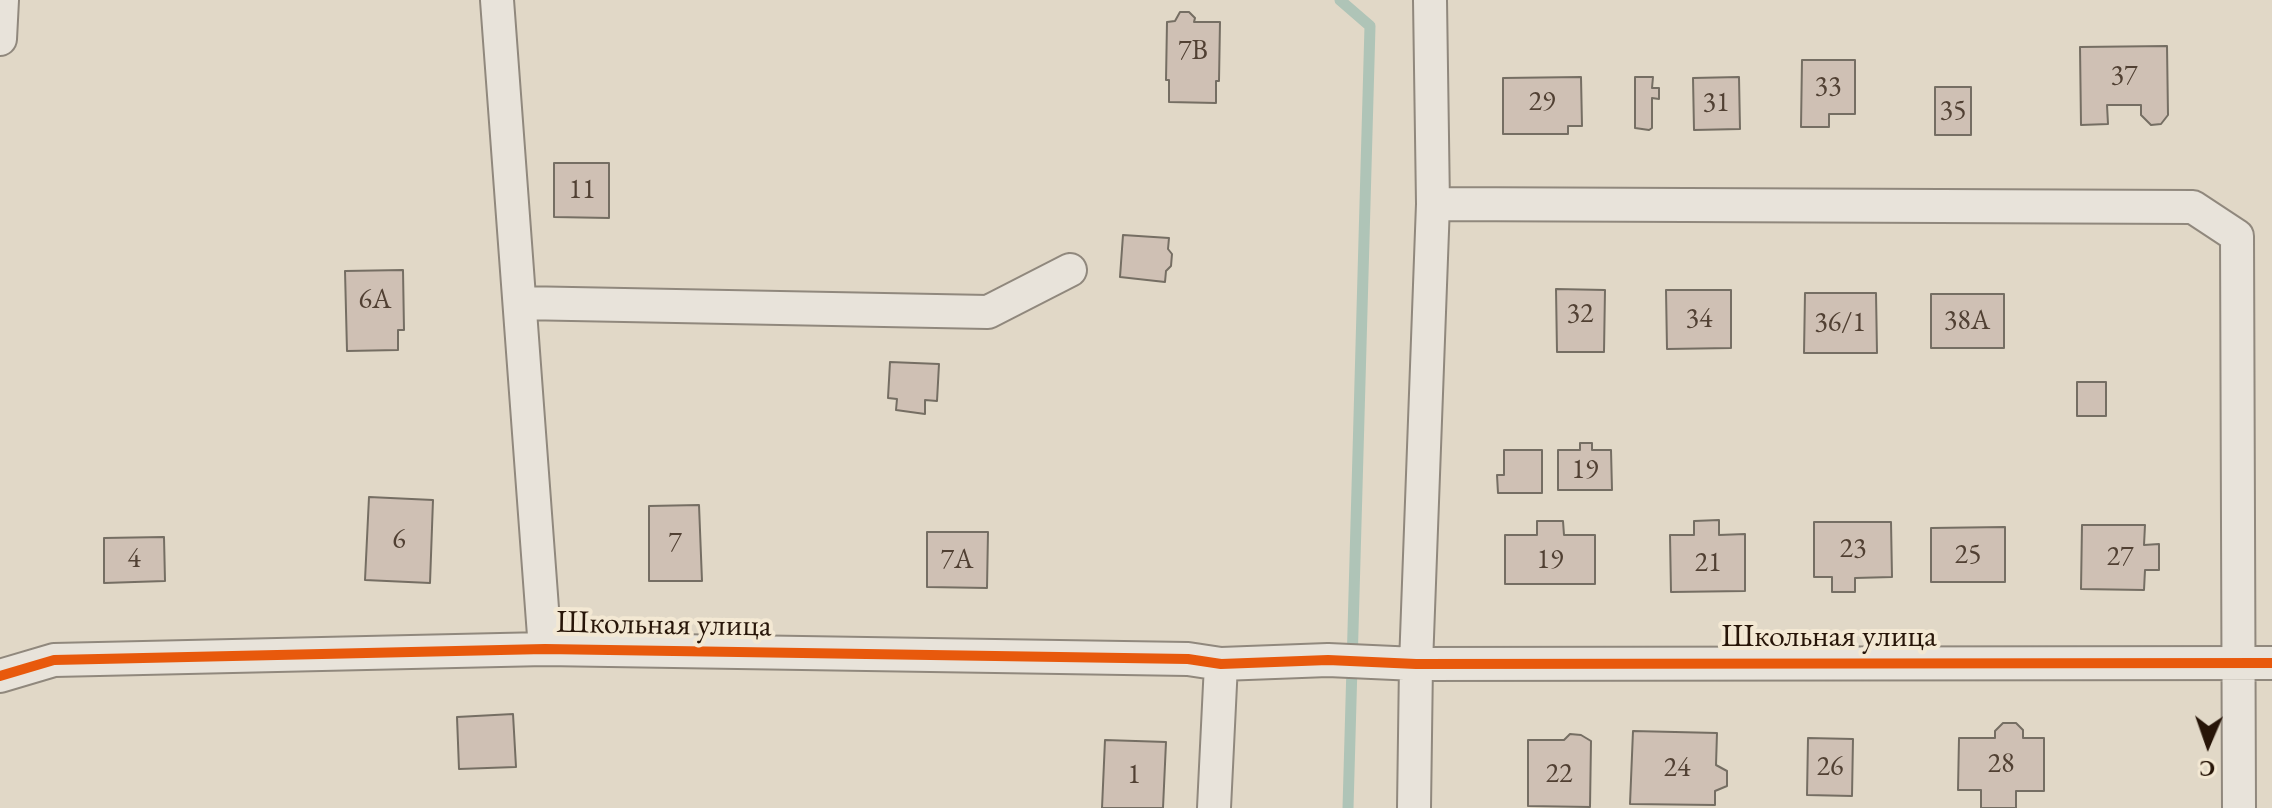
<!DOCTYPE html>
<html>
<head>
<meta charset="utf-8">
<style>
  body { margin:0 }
  #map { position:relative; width:2272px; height:808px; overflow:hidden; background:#e1d8c7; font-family:"EB Garamond",serif }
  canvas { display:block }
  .north { position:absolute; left:2168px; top:704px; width:80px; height:80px; -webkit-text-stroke:6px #f3e8d3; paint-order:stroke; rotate:182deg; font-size:22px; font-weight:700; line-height:32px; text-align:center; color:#271508 }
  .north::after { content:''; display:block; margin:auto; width:28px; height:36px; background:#271508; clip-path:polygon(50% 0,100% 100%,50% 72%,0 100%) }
</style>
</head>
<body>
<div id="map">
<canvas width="2272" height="808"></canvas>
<div class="north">С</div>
</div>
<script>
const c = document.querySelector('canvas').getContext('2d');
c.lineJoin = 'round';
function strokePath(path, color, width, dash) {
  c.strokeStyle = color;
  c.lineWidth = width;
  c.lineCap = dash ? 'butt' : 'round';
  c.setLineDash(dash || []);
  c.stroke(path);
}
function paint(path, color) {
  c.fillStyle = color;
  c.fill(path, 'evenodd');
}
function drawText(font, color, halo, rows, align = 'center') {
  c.font = font + ' "EB Garamond",serif';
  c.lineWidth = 8;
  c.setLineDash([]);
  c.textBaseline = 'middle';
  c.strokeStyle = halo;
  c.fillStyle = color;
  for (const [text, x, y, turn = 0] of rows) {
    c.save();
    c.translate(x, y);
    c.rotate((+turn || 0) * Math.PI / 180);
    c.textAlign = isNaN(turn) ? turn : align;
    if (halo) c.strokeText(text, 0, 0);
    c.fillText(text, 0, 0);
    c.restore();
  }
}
strokePath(new Path2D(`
  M1340 0 1370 26 1348 808`), '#afc4b7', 11);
const building = new Path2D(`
  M1180 12H1189L1195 18 1194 22H1220L1219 81H1216V103L1169 102V80H1166L1167 22 1175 21Z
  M2167 46 2168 115 2161 124 2151 125 2141 115V105H2107L2108 124 2081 125 2080 47Z
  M1802 60H1855V114H1829V127H1801Z
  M1581 77 1582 126H1568V134H1503V78Z
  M1635 77H1653L1652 88H1659V99L1652 98V128L1649 130 1635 128Z
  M1739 77 1740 129 1694 130 1693 78Z
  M1935 87H1971V135H1935Z
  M554 163H609V218L554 217Z
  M1123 235 1169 238 1168 249 1172 254 1171 266 1166 271 1165 282 1120 277Z
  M403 270 404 330H398V350L347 351 345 271Z
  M1556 289 1605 290 1604 352H1557Z
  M1666 290H1731V348L1667 349Z
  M1805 293H1876L1877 353H1804Z
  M1931 294H2004V348H1931Z
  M890 362 939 364 937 401 925 400V414L896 410 897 399 888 398Z
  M2077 382H2106V416H2077Z
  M1580 443H1592V450H1611L1612 490H1558V450H1580Z
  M1504 450H1542V493H1498L1497 475H1504Z
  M369 497 433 500 430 583 365 580Z
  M699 505 702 581H649V506Z
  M1719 520V535L1745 534V591L1671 592 1670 535H1694V521Z
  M1537 521H1563L1564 535H1595V584H1505V535H1537Z
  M1814 522H1891L1892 577 1855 578V592H1832V577H1814Z
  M2082 525H2145L2144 545 2159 544V570H2145L2144 590 2081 589Z
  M2005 527V582H1931V528Z
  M927 532H988L987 588 927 587Z
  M164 537 165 581 104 583V538Z
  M513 714 516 767 459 769 457 717Z
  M2003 723H2016L2023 730V738H2044V791H2016V808H1981V790H1958L1959 738H1995V731Z
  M1633 731 1717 733 1716 765 1727 771V786L1715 791V805L1630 804Z
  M1570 734 1581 735 1591 741 1590 807 1528 806V740H1564Z
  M1808 738 1853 739 1852 796 1807 795Z
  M1105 740 1166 742 1163 808H1102Z`);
paint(building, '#cfc0b4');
strokePath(building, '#756e63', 2);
const street = new Path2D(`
  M497 0 545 649
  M0 39 2 0
  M1433 204 2193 207 2237 236 2239 808
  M520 303 988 312 1070 270
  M0 676 54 660 545 649 1188 659 1221 664 1328 660 1416 664 2272 663
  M1214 808 1221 664
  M1414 808 1416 664 1433 204 1430 0`);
strokePath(street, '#90887d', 36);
strokePath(street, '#e8e3da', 32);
strokePath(new Path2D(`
  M0 676 54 660 545 649 1188 659 1221 664 1328 660 1416 664 2272 663`), '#e8590c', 10);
drawText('28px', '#514033', null, [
  ["7В",1193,51],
  ["37",2124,76],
  ["33",1828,87],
  ["29",1542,102],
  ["31",1716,103],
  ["35",1953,111],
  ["11",582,190],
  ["6А",375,300],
  ["32",1580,314],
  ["34",1699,319],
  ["38А",1967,321],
  ["36/1",1840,323],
  ["19",1585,470],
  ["6",399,540],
  ["7",675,543],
  ["23",1853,549],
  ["25",1968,555],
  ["27",2120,557],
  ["4",134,559],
  ["7А",957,560],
  ["19",1550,560],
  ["21",1708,563],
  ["28",2001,764],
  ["26",1830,767],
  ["24",1677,768],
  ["22",1559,774],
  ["1",1134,775]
]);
drawText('32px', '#271508', '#f3e8d3', [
  ["Школьная улица",664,625,1],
  ["Школьная улица",1829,637]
]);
</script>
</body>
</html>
